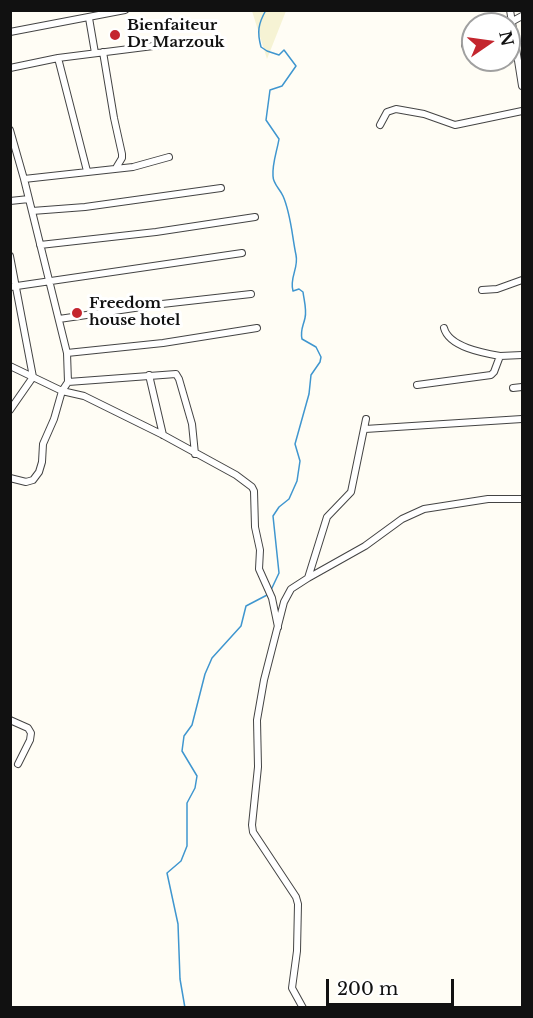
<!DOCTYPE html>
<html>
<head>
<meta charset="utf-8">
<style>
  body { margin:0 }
  #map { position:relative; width:533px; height:1018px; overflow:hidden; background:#fffdf5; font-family:"Libre Baskerville",serif }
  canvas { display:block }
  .frame { position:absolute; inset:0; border:12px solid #111; pointer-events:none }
  .north { position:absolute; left:461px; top:12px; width:60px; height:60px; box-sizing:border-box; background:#fff; border:2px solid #a0a0a0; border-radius:50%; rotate:77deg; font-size:16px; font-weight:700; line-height:24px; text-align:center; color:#111 }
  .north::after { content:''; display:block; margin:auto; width:21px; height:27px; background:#c4262e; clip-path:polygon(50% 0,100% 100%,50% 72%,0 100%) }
  .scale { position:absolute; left:326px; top:979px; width:128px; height:27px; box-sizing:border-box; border:3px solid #111; border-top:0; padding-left:8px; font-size:18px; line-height:21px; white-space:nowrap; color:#111; -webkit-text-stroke:4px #fff; paint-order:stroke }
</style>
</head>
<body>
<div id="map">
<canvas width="533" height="1018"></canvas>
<div class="frame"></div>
<div class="north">N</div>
<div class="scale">200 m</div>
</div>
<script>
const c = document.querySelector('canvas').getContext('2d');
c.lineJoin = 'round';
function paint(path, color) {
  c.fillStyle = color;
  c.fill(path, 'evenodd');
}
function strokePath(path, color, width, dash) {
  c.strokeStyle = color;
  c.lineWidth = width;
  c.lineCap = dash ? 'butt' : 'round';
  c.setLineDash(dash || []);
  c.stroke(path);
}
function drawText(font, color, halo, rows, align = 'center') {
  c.font = font + ' "Libre Baskerville",serif';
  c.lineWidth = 6;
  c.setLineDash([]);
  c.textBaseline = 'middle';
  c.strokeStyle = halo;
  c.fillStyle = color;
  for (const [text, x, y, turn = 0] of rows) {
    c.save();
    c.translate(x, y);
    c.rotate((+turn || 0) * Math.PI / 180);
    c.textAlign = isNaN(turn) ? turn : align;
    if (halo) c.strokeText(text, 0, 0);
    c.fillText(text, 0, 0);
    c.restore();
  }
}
paint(new Path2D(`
  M252 11H286L267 59Z`), '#f6f3d4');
strokePath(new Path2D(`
  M266 10C258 24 257 32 261 47L267 51 279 55 284 50 296 66 282 86 270 90 266 120 279 139C277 151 272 164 273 176 273 184 280 189 283 196 291 214 292 236 296 255 299 268 289 278 293 291L299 289 303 292C304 300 307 310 305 318 303 327 300 330 302 339L316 347 321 357 320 362 311 375 309 394 295 444 300 461 297 481 289 499 279 507 273 516 279 573 271 590
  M185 1008 180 979 178 924 167 873 181 861 187 846V803L195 788 197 776 182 751 184 736 192 725 205 674 212 658 241 626 246 606 269 594`), '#3f96cf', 1.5);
const minor = new Path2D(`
  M510 10 522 86
  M89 18 95 53
  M511 22 522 16
  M10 32 125 10
  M465 45 473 44
  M103 52 114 118 122 154V158L116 168
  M58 58 87 171
  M10 68 58 58 177 43
  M380 125 387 112 396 109 424 114 455 125 522 111
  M10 130 24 179 67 353 68 382 62 391 54 419 43 444 42 462 39 472 33 480 26 482 10 478
  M24 179 133 167 169 157
  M10 201 29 199
  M32 211 85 207 221 188
  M40 245 156 232 255 217
  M10 256 33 377 10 410
  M10 287 242 253
  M482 290 497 289 522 280
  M59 319 162 304 251 294
  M444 328C449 347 483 353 500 356
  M67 353 163 343 257 328
  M10 366 62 391 84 396 163 435 236 475 252 487 254 491 255 527 260 550 259 569 272 598 278 627
  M149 375 163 435
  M68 382 176 374 179 379 192 424 195 454
  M417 385 491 375 494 372 500 356 522 355
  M513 388 522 387
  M365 429 522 419
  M308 578 365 546 402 519 424 509 488 499H522
  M10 720 28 728 31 733 30 740 18 764
  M303 1008 292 988 297 951 298 904 296 897 253 832 252 825 258 767 257 720 264 680 284 602 291 589 308 578 327 517 351 492 366 419`);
strokePath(minor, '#444', 8);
strokePath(minor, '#fff', 6);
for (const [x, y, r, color] of [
  [115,35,6,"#c4262e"],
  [77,313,6,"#c4262e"]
]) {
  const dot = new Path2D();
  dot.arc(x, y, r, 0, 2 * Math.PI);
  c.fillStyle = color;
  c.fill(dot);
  strokePath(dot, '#fff', 2);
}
drawText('bold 15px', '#111', '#fff', [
  ["Bienfaiteur",127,26],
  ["Dr Marzouk",127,43],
  ["Freedom",89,304],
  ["house hotel",89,321]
], 'left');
</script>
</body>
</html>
